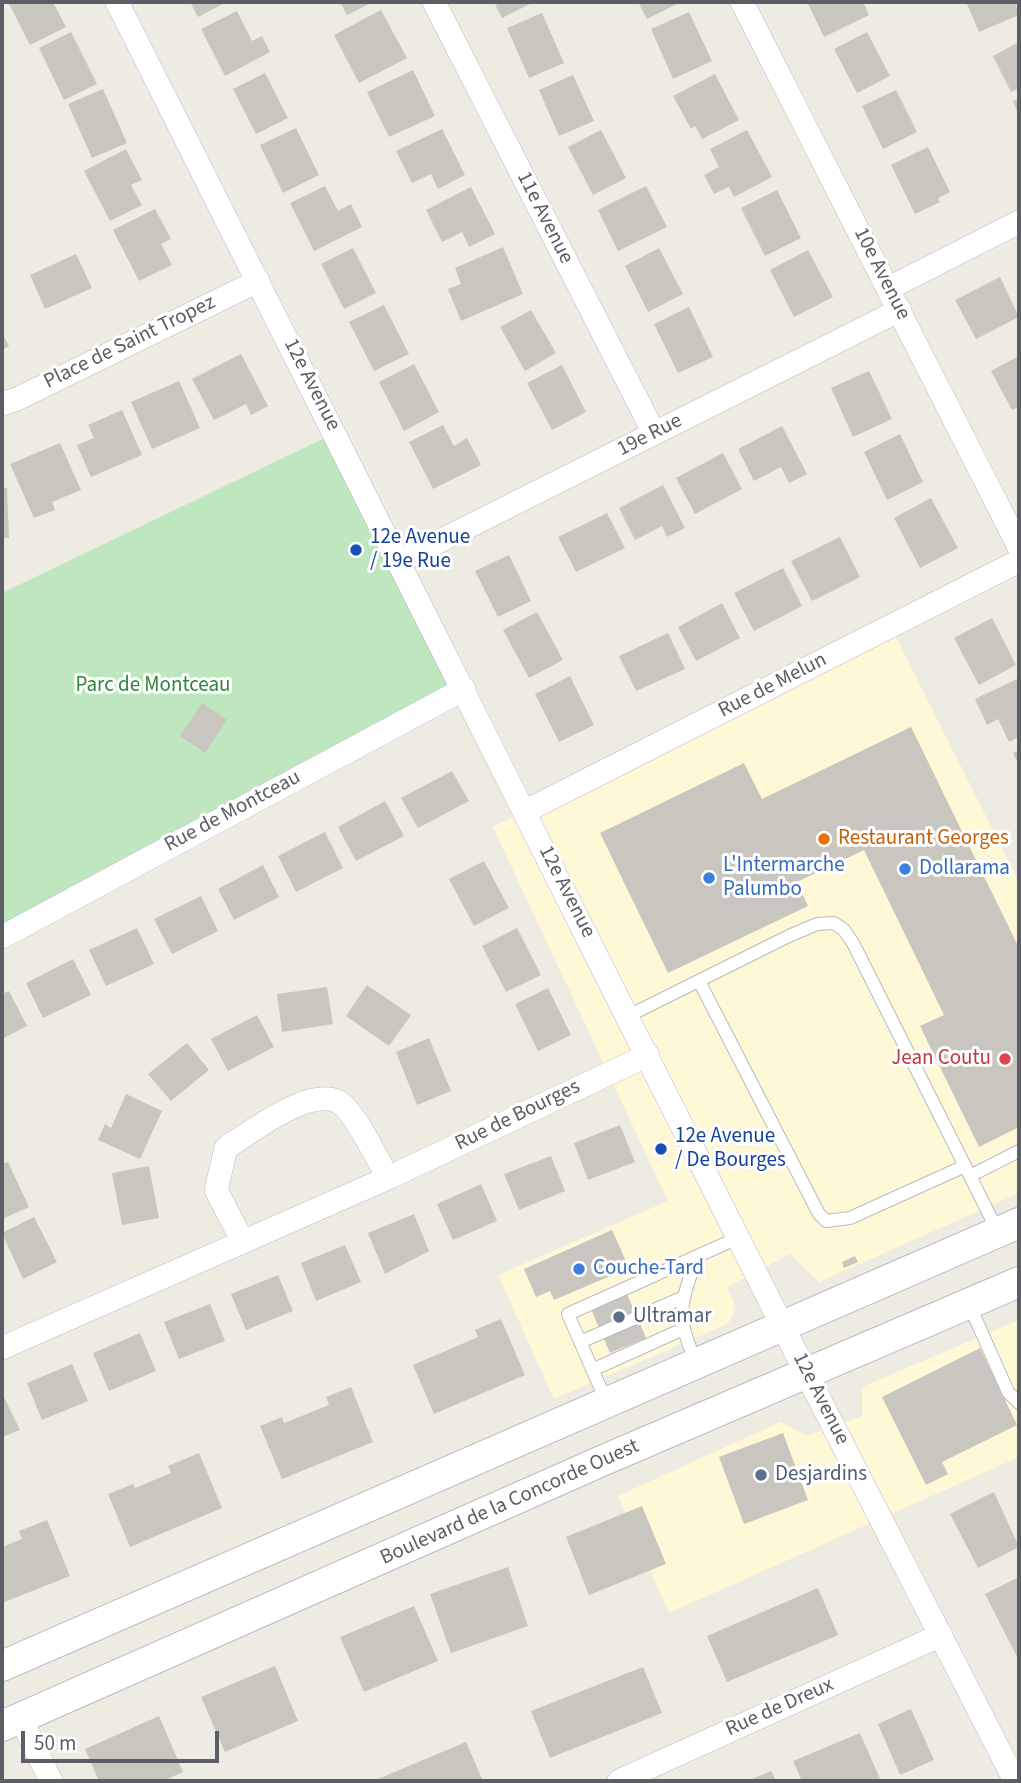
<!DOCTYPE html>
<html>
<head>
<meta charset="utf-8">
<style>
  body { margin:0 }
  #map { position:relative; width:1021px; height:1783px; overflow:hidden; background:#eeece2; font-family:"Source Sans 3",sans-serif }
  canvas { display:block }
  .frame { position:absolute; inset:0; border:4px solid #5b5e64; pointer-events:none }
  .scale { position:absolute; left:21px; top:1731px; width:198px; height:32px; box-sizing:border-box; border:4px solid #5b5e64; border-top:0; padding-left:9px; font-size:21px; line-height:24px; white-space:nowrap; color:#5b5e64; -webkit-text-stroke:5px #fff; paint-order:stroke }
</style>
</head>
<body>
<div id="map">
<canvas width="1021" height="1783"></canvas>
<div class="frame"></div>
<div class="scale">50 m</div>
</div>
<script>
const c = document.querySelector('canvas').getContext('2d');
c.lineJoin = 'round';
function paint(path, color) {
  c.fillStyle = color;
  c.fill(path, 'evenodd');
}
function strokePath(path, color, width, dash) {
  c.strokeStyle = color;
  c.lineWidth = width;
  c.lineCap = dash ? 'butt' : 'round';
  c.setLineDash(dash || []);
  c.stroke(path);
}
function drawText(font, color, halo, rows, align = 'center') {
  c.font = font + ' "Source Sans 3",sans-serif';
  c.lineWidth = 6;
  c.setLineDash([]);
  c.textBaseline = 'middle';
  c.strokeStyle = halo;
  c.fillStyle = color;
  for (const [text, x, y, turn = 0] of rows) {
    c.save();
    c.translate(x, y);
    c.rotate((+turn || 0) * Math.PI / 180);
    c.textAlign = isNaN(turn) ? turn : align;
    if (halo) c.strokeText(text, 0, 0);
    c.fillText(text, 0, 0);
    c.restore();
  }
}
paint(new Path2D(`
  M891 627 1019 882V1193L819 1282 790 1254 727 1287 735 1305 731 1320 725 1325 554 1399 498 1275 668 1201 493 827Z
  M1019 1320V1457L669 1613 618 1496 780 1422 807 1436 862 1416V1387Z`), '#fff8d7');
paint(new Path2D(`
  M335 433 464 689 2 937V593Z`), '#bee7c0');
paint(new Path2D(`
  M8 2H53L66 27 30 45Z
  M190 2H227L198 17Z
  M340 2H373L347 15Z
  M494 2H534L502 18Z
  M638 2H681L647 19Z
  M807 2H863L869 15 824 37Z
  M966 2H1015L1019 15 979 32Z
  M381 10 407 58 359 83 334 35Z
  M237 11 252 41 262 36 270 52 225 76 201 29Z
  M689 12 712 61 673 79 651 29Z
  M542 13 564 63 529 78 507 28Z
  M71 32 97 84 64 100 39 48Z
  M867 32 890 76 857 93 834 49Z
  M1019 42V88L1011 92 993 56Z
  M413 70 435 116 389 137 367 92Z
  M265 73 288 118 256 134 233 89Z
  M715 74 739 120 702 139 695 126 691 129 673 96Z
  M573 75 594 121 559 136 539 90Z
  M103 89 127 143 92 158 68 104Z
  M896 90 917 132 883 149 862 106Z
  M1019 99V116L1013 101Z
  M296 128 319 175 283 193 260 145Z
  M442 129 465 175 438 189 431 174 412 183 396 151Z
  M601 130 626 178 593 195 568 147Z
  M747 130 772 177 734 197 729 187 714 194 704 175 719 167 710 149Z
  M928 147 950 192 938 198 940 202 915 214 891 165Z
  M126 149 142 180 131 185 142 205 110 221 84 171Z
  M325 186 338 211 351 204 362 227 314 251 290 203Z
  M646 186 667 227 618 251 598 210Z
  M471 187 495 234 469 247 462 232 442 242 426 210Z
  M777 190 801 238 765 256 741 208Z
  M155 209 171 239 161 244 172 265 139 281 113 230Z
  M503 247 523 294 461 321 448 289 461 284 455 268Z
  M353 248 376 293 344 309 321 264Z
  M659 248 683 294 648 312 625 266Z
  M808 250 833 297 794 317 770 270Z
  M76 254 92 288 45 309 30 275Z
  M1000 277 1019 317 976 339 955 300Z
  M384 305 409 354 374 371 349 322Z
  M689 307 713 357 678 373 654 324Z
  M531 310 556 353 525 371 500 327Z
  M2 332 9 346 2 350Z
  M241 354 268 406 251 415 246 404 214 420 192 379Z
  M1019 356V407L1012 410 991 371Z
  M414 364 439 412 404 431 379 382Z
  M562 365 586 412 552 430 527 383Z
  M869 371 892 419 853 437 831 388Z
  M179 381 200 428 152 449 131 402Z
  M122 410 142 455 91 477 77 445 94 438 88 425Z
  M443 425 454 446 467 438 481 465 433 489 409 442Z
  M782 426 807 474 789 483 781 467 754 481 738 449Z
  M900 434 923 482 887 500 864 452Z
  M60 443 81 490 52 502 55 510 34 518 10 464Z
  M723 453 742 489 695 514 676 478Z
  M663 485 685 528 667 537 662 526 635 540 619 508Z
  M2 488H7L9 538H2Z
  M931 498 958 548 920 568 894 518Z
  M607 513 625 548 576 572 558 537Z
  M840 537 860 577 812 601 791 561Z
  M509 555 531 601 498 617 475 571Z
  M783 568 802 606 754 631 734 593Z
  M722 603 740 638 696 661 678 627Z
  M537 612 563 660 529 678 503 630Z
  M992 618 1016 665 979 685 954 638Z
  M668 633 685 669 636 691 619 656Z
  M570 676 594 725 559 742 535 694Z
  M1019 678V737L1009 742 998 719 987 725 975 699Z
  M202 703 227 720 205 753 180 736Z
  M911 727 1019 948V1127L979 1147 920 1026 944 1015 864 850 797 882 808 906 668 973 600 833 744 763 762 799Z
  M1019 750V766L1013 753Z
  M452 771 469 801 418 828 401 798Z
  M385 801 404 836 356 861 338 827Z
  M325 832 343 868 296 892 278 856Z
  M484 861 509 908 474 926 449 879Z
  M263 865 279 897 234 920 218 889Z
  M201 896 218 931 172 954 154 919Z
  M137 928 154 964 106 986 89 950Z
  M517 928 541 975 506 992 482 946Z
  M73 959 91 995 43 1018 26 983Z
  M367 985 411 1015 389 1046 346 1016Z
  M327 987 333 1024 282 1032 277 994Z
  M548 988 571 1035 538 1051 515 1004Z
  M9 991 27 1026 2 1039V994Z
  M257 1015 274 1047 228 1071 211 1039Z
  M429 1038 451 1091 417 1105 396 1052Z
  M187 1043 209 1070 171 1101 148 1074Z
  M126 1094 162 1111 140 1159 98 1140 105 1124 111 1128Z
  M620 1125 635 1162 588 1180 574 1143Z
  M551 1156 565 1191 519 1210 504 1174Z
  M8 1162 29 1207 2 1219V1164Z
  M149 1166 159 1218 122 1225 112 1173Z
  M481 1184 497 1221 453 1240 437 1204Z
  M414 1214 429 1251 385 1274 368 1233Z
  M34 1217 57 1262 23 1279 2 1233Z
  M612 1230 629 1268 554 1300 550 1291 536 1297 524 1269Z
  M345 1245 361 1282 316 1301 301 1263Z
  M855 1256 858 1262 844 1268 842 1262Z
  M278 1275 293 1311 246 1330 231 1294Z
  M624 1287 646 1338 610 1353 588 1302Z
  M210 1304 225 1341 179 1359 164 1322Z
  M501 1319 525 1375 434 1414 413 1365 478 1337 475 1330Z
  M140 1333 156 1371 109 1391 93 1353Z
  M980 1348 1017 1425 942 1462 948 1474 926 1485 882 1397Z
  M72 1364 88 1401 42 1420 27 1383Z
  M351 1387 373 1442 282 1479 260 1426 282 1417 284 1423 329 1405 326 1397Z
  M2 1393 20 1430 2 1437Z
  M783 1433 808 1500 744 1524 719 1457Z
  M199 1453 222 1508 130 1547 108 1494 133 1484 135 1488 171 1473 168 1466Z
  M994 1492 1019 1547 978 1568 950 1514Z
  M642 1506 666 1564 589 1595 566 1537Z
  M47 1520 70 1576 2 1603V1547L22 1539 19 1531Z
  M508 1567 528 1626 451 1653 430 1594Z
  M1019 1577V1661L985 1594Z
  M818 1588 838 1635 727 1682 707 1636Z
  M414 1606 438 1661 364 1692 340 1637Z
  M275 1666 298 1721 225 1752 201 1697Z
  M643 1667 662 1713 550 1758 531 1711Z
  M911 1709 934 1760 900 1775 878 1724Z
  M159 1716 183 1772 163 1781H99L85 1749Z
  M860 1733 881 1781H802L793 1761Z
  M466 1742 483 1781H373Z
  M771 1771 776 1781H747Z`), '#c9c6c0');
const service = new Path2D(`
  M699 981 819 1214 826 1221 850 1218 965 1166
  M628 1016 789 936 817 924 834 923 844 930 853 943 970 1176 1019 1151
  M970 1176 998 1232
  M969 1304 1008 1392 1019 1403
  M580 1342 684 1297
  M697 1363C675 1319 680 1303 697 1258
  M592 1370 681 1330
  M607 1403 568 1314 740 1237`);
const minor = new Path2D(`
  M117 2 806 1373 1015 1781
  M434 2 654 433
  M742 2 1019 547
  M889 288 1019 222
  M2 404 17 399 258 281
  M400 561 900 310
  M526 811 1019 561
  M2 937 464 689
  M243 1242 216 1190 226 1148C250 1133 320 1077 346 1108 363 1128 375 1155 388 1178
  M2 1348 388 1178 648 1055
  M20 1717 51 1781
  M619 1781 941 1635`);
const tertiary = new Path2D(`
  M2 1666 1019 1223
  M2 1726 604 1460 1019 1282`);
strokePath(service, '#b8bac0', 14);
strokePath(minor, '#b8bac0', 24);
strokePath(tertiary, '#b8bac0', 32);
strokePath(service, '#fff', 12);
strokePath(minor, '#fff', 23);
strokePath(tertiary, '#fff', 30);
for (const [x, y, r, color] of [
  [356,550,7,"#1a4fb4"],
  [824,839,7,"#e8710a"],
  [905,869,7,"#3f7fe0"],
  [709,878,7,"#3f7fe0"],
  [1005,1059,7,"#e0444e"],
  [661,1149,7,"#1a4fb4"],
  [579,1269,7,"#3f7fe0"],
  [619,1317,7,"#5c6f8a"],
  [761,1475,7,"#5c6f8a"]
]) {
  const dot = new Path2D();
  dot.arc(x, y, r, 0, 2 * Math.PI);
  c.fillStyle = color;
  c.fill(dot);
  strokePath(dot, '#fff', 2.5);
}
drawText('21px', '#5b5e64', '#fff', [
  ["11e Avenue",544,218,63],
  ["10e Avenue",881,274,63],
  ["Place de Saint Tropez",130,343,-26],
  ["12e Avenue",311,385,63],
  ["19e Rue",650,436,-27],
  ["Rue de Melun",773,686,-27],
  ["Rue de Montceau",233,812,-28],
  ["12e Avenue",566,892,63],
  ["Rue de Bourges",518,1116,-26],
  ["12e Avenue",820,1399,63],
  ["Boulevard de la Concorde Ouest",510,1503,-24],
  ["Rue de Dreux",780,1708,-24]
]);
drawText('21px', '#164399', '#fff', [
  ["12e Avenue",370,538],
  ["/ 19e Rue",370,562],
  ["12e Avenue",675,1137],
  ["/ De Bourges",675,1161]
], 'left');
drawText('21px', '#308639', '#fff', [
  ["Parc de Montceau",153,686]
]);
drawText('21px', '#c56008', '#fff', [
  ["Restaurant Georges",838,839]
], 'left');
drawText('21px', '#366cbe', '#fff', [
  ["L'Intermarche",723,866],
  ["Palumbo",723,890],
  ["Dollarama",919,869],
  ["Couche-Tard",593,1269]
], 'left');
drawText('21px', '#be3a42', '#fff', [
  ["Jean Coutu",991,1059]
], 'right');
drawText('21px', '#4e5e75', '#fff', [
  ["Ultramar",633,1317],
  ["Desjardins",775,1475]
], 'left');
</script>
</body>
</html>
